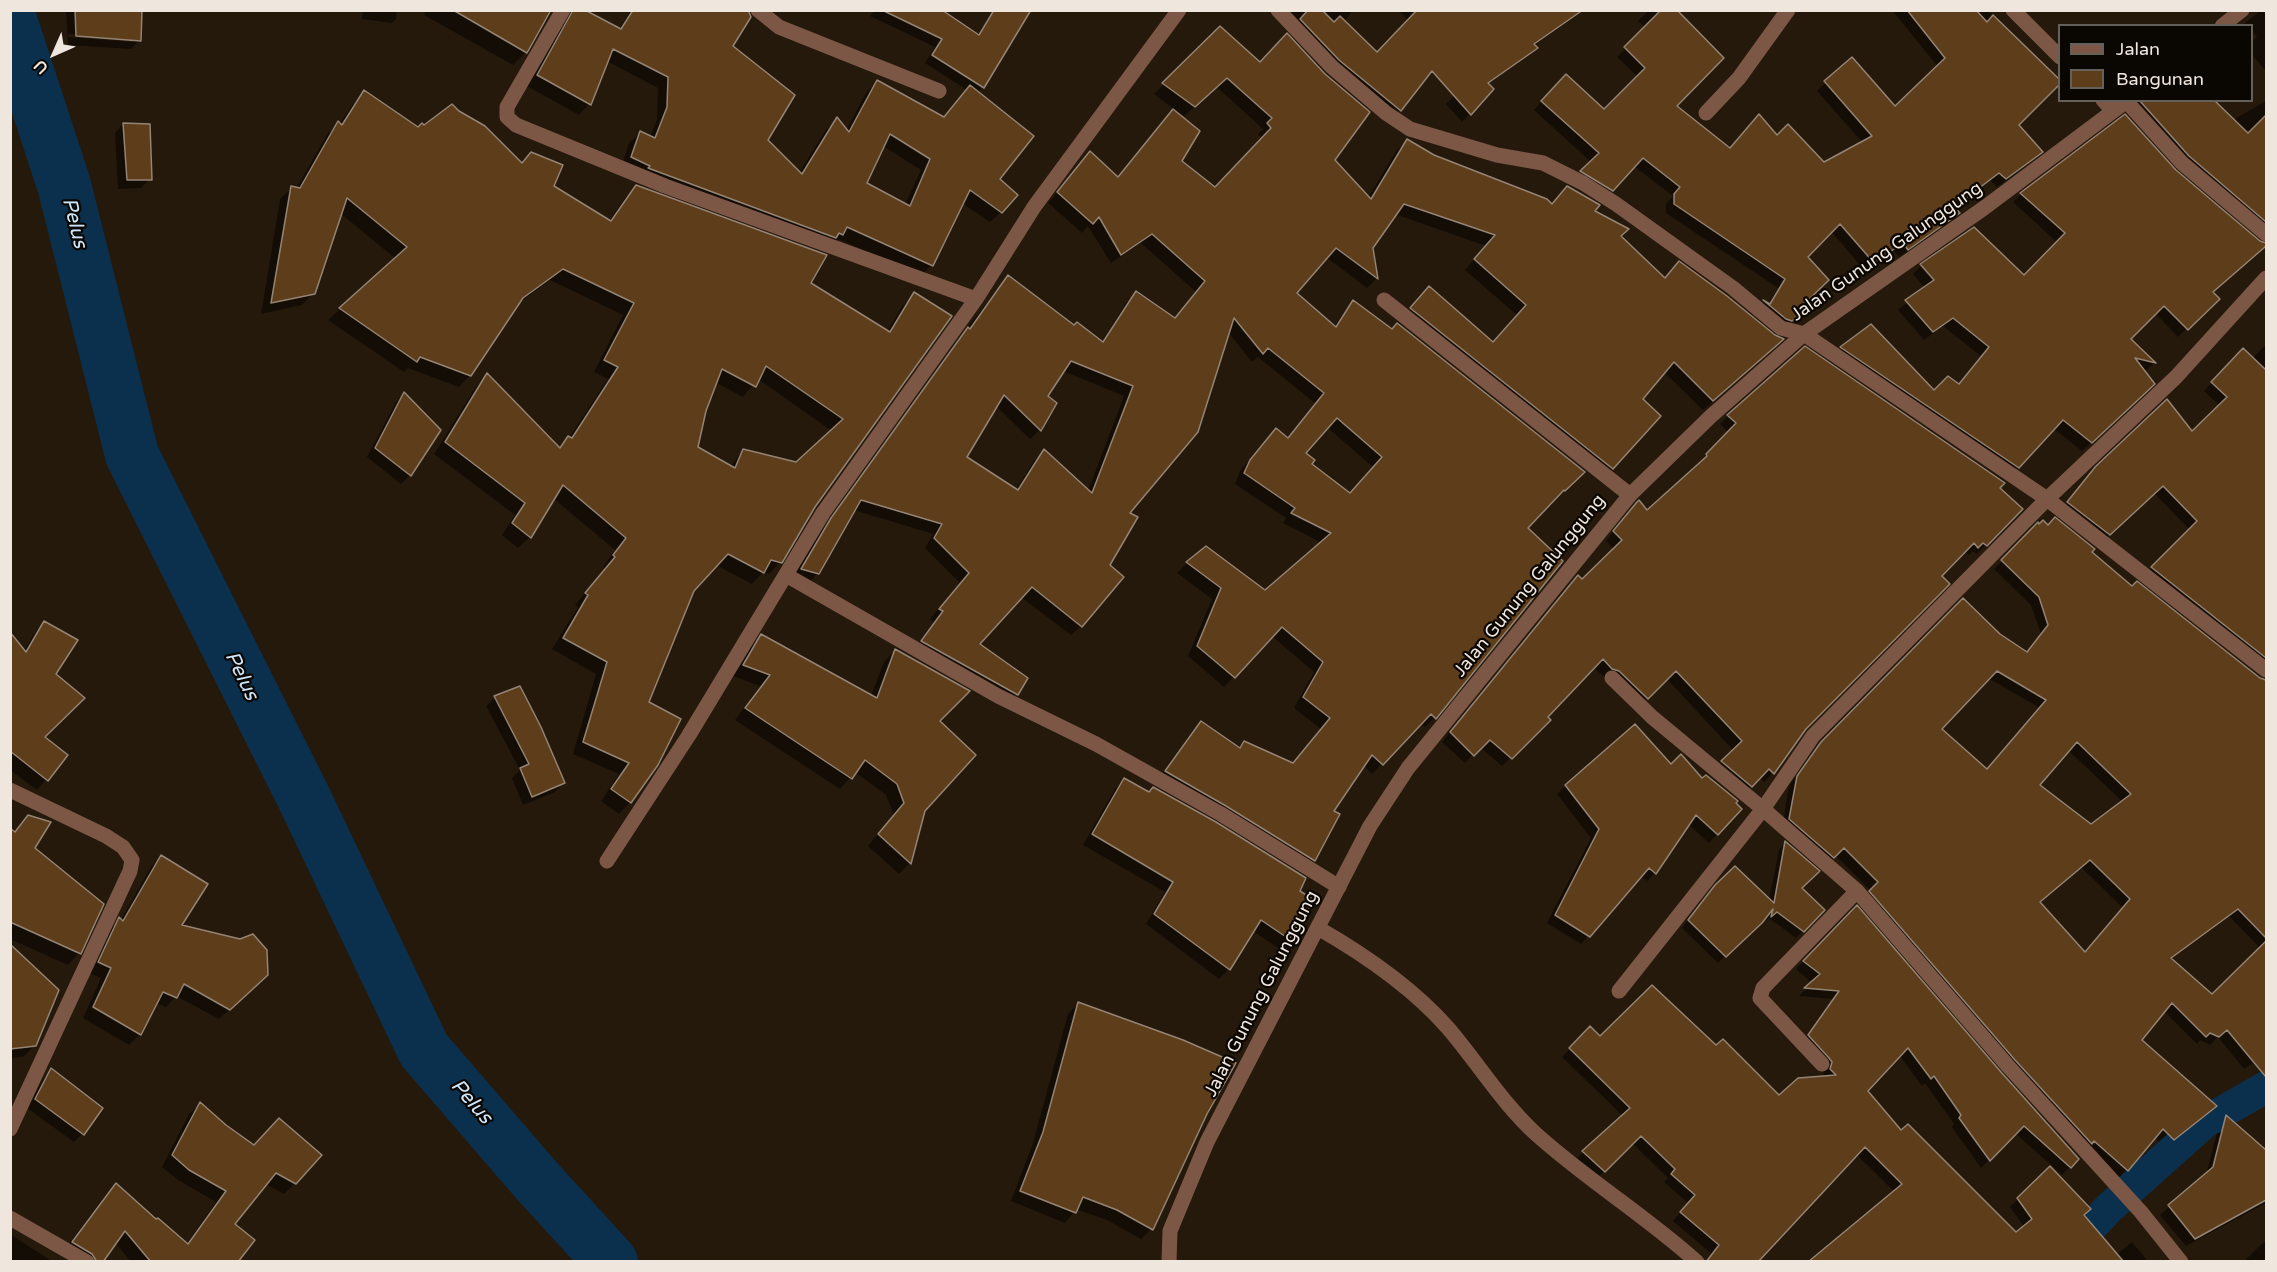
<!DOCTYPE html>
<html>
<head>
<meta charset="utf-8">
<style>
  body { margin:0 }
  #map { position:relative; width:2277px; height:1272px; overflow:hidden; background:#25190c; font-family:"Varela Round",sans-serif }
  canvas { display:block }
  .frame { position:absolute; inset:0; border:12px solid #efe6de; pointer-events:none }
  .legend { position:absolute; left:2058px; top:24px; width:195px; height:78px; box-sizing:border-box; background:#0a0602; border:2px solid #66605a; margin:0; padding:8px 10px; list-style:none; font-size:18px; color:#efe6de }
  .legend li { display:flex; align-items:center; gap:12px; height:30px }
  .legend b { width:30px; border:2px solid #66605a }
  .north { position:absolute; left:24px; top:24px; width:60px; height:60px; -webkit-text-stroke:4px #0a0602; paint-order:stroke; rotate:225deg; font-size:16px; font-weight:700; line-height:24px; text-align:center; color:#efe6de }
  .north::after { content:''; display:block; margin:auto; width:21px; height:27px; background:#efe6de; clip-path:polygon(50% 0,100% 100%,50% 72%,0 100%) }
</style>
</head>
<body>
<div id="map">
<canvas width="2277" height="1272"></canvas>
<div class="frame"></div>
<ul class="legend">
<li><b style="height:8px;background:#7d5745"></b>Jalan</li>
<li><b style="height:16px;background:#5d3d1a"></b>Bangunan</li>
</ul>
<div class="north">U</div>
</div>
<script>
const c = document.querySelector('canvas').getContext('2d');
c.lineJoin = 'round';
function paint(path, color) {
  c.fillStyle = color;
  c.fill(path, 'evenodd');
}
function strokePath(path, color, width, dash) {
  c.strokeStyle = color;
  c.lineWidth = width;
  c.lineCap = dash ? 'butt' : 'round';
  c.setLineDash(dash || []);
  c.stroke(path);
}
function drawText(font, color, halo, rows, align = 'center') {
  c.font = font + ' "Varela Round",sans-serif';
  c.lineWidth = 4.5;
  c.setLineDash([]);
  c.textBaseline = 'middle';
  c.strokeStyle = halo;
  c.fillStyle = color;
  for (const [text, x, y, turn = 0] of rows) {
    c.save();
    c.translate(x, y);
    c.rotate((+turn || 0) * Math.PI / 180);
    c.textAlign = isNaN(turn) ? turn : align;
    if (halo) c.strokeText(text, 0, 0);
    c.fillText(text, 0, 0);
    c.restore();
  }
}
paint(new Path2D(`
  M66 10H141L140 40 131 49 68 45ZM68 34 133 39V42L68 37Z
  M363 10H397L396 19 392 23 362 19Z
  M426 10H555L548 14 526 52 513 65 424 15Z
  M562 10H582L619 30 631 10H748L731 46 766 140 799 173 826 130 837 120 846 131 866 93 877 82 943 118 967 90 925 63 935 47 870 16 875 10H939L977 36 993 10H1030L983 87 978 92 998 179 1001 212 990 222 962 203 932 265 921 275 838 239 831 245 621 168 629 143 640 133 650 137 657 119 658 88 607 61 589 104 579 115 527 86ZM883 146 921 170 905 205 865 184Z
  M1280 10H1353L1344 22 1377 54 1409 21 1398 10H1486L1433 72 1424 79 1392 119Z
  M1542 10H1585L1533 46 1535 48 1528 55 1488 84 1492 89 1462 122 1446 104Z
  M1649 10H1675L1674 106 1729 150 1777 137 1824 164 1862 142 1817 91 1825 83 1852 59 1894 108 1938 67 1892 10H1987L2060 82 2017 124 2041 152 2033 160 1997 187 1990 180 1953 208 1958 213 1950 221 1899 257 1894 251 1865 271 1831 231 1806 257 1798 308 1792 320 1782 328 1756 310 1763 302 1768 305 1778 288 1666 213V204L1673 196 1634 166 1604 198 1574 180 1591 162 1534 110 1557 84 1604 111 1638 77 1617 57 1646 28 1638 21Z
  M2261 10H2266V71L2252 55V41L2257 37 2252 30V26H2247L2245 23Z
  M1220 28 1333 160 1368 198 1397 150 1407 141 1433 157 1551 205 1557 198 1593 211 1664 279 1772 349 1703 410 1664 372 1641 400 1612 468 1602 478 1401 319 1419 298 1492 343 1518 316 1465 270 1486 246 1395 214 1371 248 1377 278 1367 288 1326 257 1295 293 1334 327 1344 312 1353 302 1583 472 1526 528 1561 562 1434 718 1425 727 1420 723 1372 774 1363 765 1332 812 1314 860 1304 870 1156 782 1191 733 1201 723 1238 748 1244 742 1292 764 1321 729 1294 708 1314 672 1272 636 1224 687 1188 656 1212 599 1177 573 1187 563 1206 548 1265 592 1322 543 1283 523 1286 518 1235 484 1240 471 1267 440 1287 439 1316 404 1258 357 1252 362 1228 332 1127 514 1108 565 1081 626 1071 635 1021 597 978 644 1016 694 1006 704 912 651 934 622 930 619 960 583 925 548 933 534 854 510 818 573 808 583 792 579 822 530 958 339 1008 277 1074 327 1101 343 1126 303 1136 293 1174 319 1196 292 1141 243 1111 263 1088 226 1082 233 1048 203 1090 153 1117 178 1174 109 1154 94ZM1217 87 1263 129 1258 134 1263 139 1215 189 1180 161 1177 114 1178 112 1184 116ZM1063 371 1124 396 1088 491 1044 451 1034 461 1015 491 965 457 996 406 1030 439 1040 430 1046 396ZM1327 427 1374 468 1350 495 1310 464 1304 453Z
  M364 92 418 129 521 164 552 187 609 221 625 198 637 187 809 284 887 332 903 305 915 294 814 507 780 562 769 574 763 572 752 584 716 565 693 590 648 702 630 802 619 814 601 801 619 774 573 754 596 674 552 649 578 607 575 605 605 569 603 567 615 550 553 498 530 537 518 548 502 535 515 515 434 454 476 387 487 375 558 448 569 438 608 379 594 372 623 315 550 280 518 304 470 375 459 387 408 368 404 372 328 320 396 259 340 213 313 293 302 305 261 314 280 199 292 188 296 189 327 135 338 123 339 125 353 104ZM758 379 832 431 796 464 743 451 730 467 696 448 705 410 715 382 743 397Z
  M2137 100H2212L2233 120 2266 101V238L2130 107Z
  M123 124 150 179 141 188 118 189 115 133Z
  M2175 172 2266 245 2212 292 2217 299 2178 337 2155 313 2129 339 2154 363 2146 371 2142 370 2153 384 2082 451 2053 428 2009 476 1833 356 1871 326 1934 392 1958 385 1982 357 1943 326 1924 340 1898 310 1925 288 1913 274 1921 266 1974 229 2024 277 2058 243 2013 202 2021 194Z
  M2266 344V674L2144 576 2190 530 2154 493 2100 543 2060 511 2088 476 2192 434 2220 406 2204 391 2243 350 2252 359Z
  M404 394 439 430 410 475 401 484 367 457 396 402Z
  M1728 416 1998 488 2021 509 1977 554 1973 551 1969 555 1964 551 1940 576 1805 728 1773 773 1764 782 1759 777 1742 795 1713 771 1734 751 1667 679 1638 707 1610 679 1604 677 1593 667 1546 717 1549 720 1502 766 1480 747 1465 763 1442 742 1569 586 1578 577 1582 581 1614 549 1606 541 1629 512H1647L1699 465 1698 464 1729 433 1720 424Z
  M2038 525 2048 526 2090 552 2132 588 2259 679 2266 680V1054L2244 1069 2218 1037 2210 1045 2200 1040 2197 1044 2164 1011 2140 1040 2215 1106 2165 1147 2154 1137 2119 1178 1862 900 1885 877 1883 875 1869 889 1835 855 1825 865 1782 828 1789 786 1813 752 1963 600 1999 635 2026 653 2041 634 2031 605 1994 569ZM1988 678 2040 708 1986 771 1940 729ZM2068 750 2123 802 2091 826 2038 785ZM2081 867 2123 908 2084 954 2039 903ZM2229 916 2261 949 2212 996 2170 959Z
  M44 623 54 674 43 737 66 755 37 790 10 770V634L24 651 34 634Z
  M762 636 871 696 884 662 895 651 938 721 924 811 910 863 899 874 868 846 894 815 886 795 855 772 840 789 735 720 760 686 733 676 751 647Z
  M519 688 563 783 555 792 523 805 512 778 520 770 486 706 495 698Z
  M1635 726 1671 766 1734 804 1740 809 1709 843 1688 824 1655 873 1647 881 1640 876 1581 944 1547 923 1591 838 1557 794Z
  M1125 779 1298 891 1288 938 1278 948 1253 931 1229 969 1219 979 1146 924 1165 892 1083 845 1115 789Z
  M27 818 33 848 102 905 79 953 68 965 10 939V837Z
  M1785 843 1800 888 1823 910 1796 938 1769 918 1765 921 1767 914 1718 963 1682 928 1708 894 1769 900 1779 850Z
  M161 857 179 926 256 985 219 1019 176 996 166 1007 156 1003 140 1034 129 1045 83 1018 101 978 89 973 109 929 121 920 151 867Z
  M1857 908 2000 1073 2077 1159 2062 1175 2015 1133 1981 1168 1952 1127 1954 1124 1925 1083 1922 1086 1899 1055 1866 1091 1901 1133 2016 1234 2024 1227 2010 1207 2050 1168 2082 1215 2116 1255 2132 1242 2147 1260 2145 1262H1811L1895 1192 1857 1155 1707 1262 1712 1254 1673 1221 1688 1203 1664 1182 1668 1178 1632 1143 1596 1179 1575 1160 1623 1116 1562 1057 1590 1028 1600 1038 1716 1047 1779 1097 1823 1078 1824 1071 1822 1066 1801 1044 1833 999 1799 996 1812 983 1796 969Z
  M10 946 35 1045 23 1057 10 1058Z
  M1078 1004 1206 1114 1151 1229 1141 1239 1107 1220 1076 1209 1065 1223 1011 1201 1033 1143 1068 1014Z
  M52 1070 82 1134 74 1142 27 1108 43 1079Z
  M200 1104 295 1183 284 1194 266 1184 233 1225 236 1262H131L115 1242 101 1262H74L62 1253 105 1196 116 1185 156 1221 186 1244 216 1202 178 1180 162 1167 189 1114Z
  M2227 1117 2266 1152V1203L2186 1246 2160 1215 2206 1175 2219 1125Z
  M10 1234 53 1262H10Z
  M2266 1240V1262H2243Z`), '#0007');
strokePath(new Path2D(`
  M2064 1256 2109 1208 2205 1122 2266 1087`), '#0b304d', 32);
strokePath(new Path2D(`
  M10 20 64 185 132 455 304 798 424 1050 537 1181 611 1262`), '#0b304d', 54);
const building = new Path2D(`
  M75 10H142L141 41 76 36Z
  M453 10H551L527 53Z
  M573 10H585L621 29 633 10H748L751 17 733 46 795 95 768 140 802 174 837 117 849 132 877 80 944 117 970 85 1034 136 1000 179 1018 195 1002 213 970 190 933 266 847 227 843 235 839 233 836 238 648 168 650 166 631 157 640 131 655 138 667 107 668 77 613 49 591 105 537 75ZM890 134 930 159 910 206 867 183Z
  M882 10H942L979 35 994 10H1031L984 88 932 55 942 39Z
  M1308 10H1322L1334 22 1340 16 1377 52 1417 10H1583L1534 44 1538 48 1488 83 1494 89 1471 115 1432 71 1401 111 1339 60 1300 19Z
  M1661 10H1677L1724 58 1677 106 1730 148 1759 114 1777 135 1788 124 1824 162 1872 136 1824 81 1852 57 1895 106 1945 58 1907 10H1976L1987 22 1993 15 2060 80V84L2019 125 2043 152 2006 179 1999 173 1954 207 1960 213 1908 250 1903 243 1874 263 1840 224 1808 257 1829 280 1800 308 1803 311 1792 321 1786 319 1763 300 1770 304 1785 279 1674 204V194L1680 187 1643 158 1613 191 1580 171 1599 153 1541 101 1566 74 1604 109 1645 68 1624 47Z
  M1220 26 1260 62 1287 33 1325 74 1370 112 1335 160 1371 199 1407 139 1434 155 1547 199 1552 204 1567 186 1600 205 1595 211 1629 229 1621 236 1665 278 1679 261 1727 296 1775 335 1784 339 1713 401 1674 362 1643 399 1661 416 1613 469 1410 308 1429 286 1493 342 1526 305 1474 259 1495 235 1404 204 1373 248 1378 279 1336 248 1297 293 1336 327 1353 300 1392 329 1397 323 1585 472 1565 491 1564 490 1528 528 1563 561 1436 719 1431 714 1383 765 1372 755 1334 811 1340 814 1315 861 1226 806 1165 771 1201 721 1240 748 1244 741 1293 763 1330 718 1303 697 1323 662 1282 627 1235 678 1197 646 1221 588 1186 562 1206 546 1265 590 1331 533 1291 513 1295 508 1244 473 1250 460 1276 428 1288 438 1324 393 1268 348 1263 354 1234 318 1198 432 1130 513 1138 517 1110 565 1124 577 1082 627 1032 587 980 644 1028 678 1018 695 921 641 943 611 939 609 969 573 934 538 942 524 861 500 819 574 801 569 831 518 968 327 970 329 1008 275 1074 325 1077 322 1103 342 1136 291 1175 318 1205 281 1152 234 1121 255 1099 217 1093 224 1057 192 1090 151 1118 177 1173 109 1200 131 1182 161 1215 187 1271 128 1267 123 1272 118 1227 78 1195 107 1162 83ZM1071 361 1133 386 1092 493 1044 449 1018 490 967 457 1004 395 1041 431 1057 403 1048 396ZM1337 418 1382 457 1350 493 1312 464 1315 460 1306 453Z
  M364 90 418 127 422 123 424 125 452 104 459 111 485 126 522 163 531 152 563 165 554 186 611 221 636 185 827 255 811 283 890 332 914 292 952 316 815 507 782 563 771 560 764 573 728 554 694 591 649 702 681 719 658 765 631 803 611 789 629 763 583 742 607 662 563 638 588 595 585 593 615 557 613 555 626 538 563 485 531 538 512 523 525 503 445 442 487 373 560 448 568 436 572 438 618 367 604 360 634 303 563 269 523 298 471 376 420 357 417 362 339 308 407 247 347 198 315 294 271 303 291 186 300 188 338 121 342 125ZM766 366 843 419 796 462 743 449 735 468 698 447 706 411 722 369 756 387Z
  M2139 100H2214L2248 133 2266 115V222L2189 156Z
  M2125 114 2176 170 2260 241 2266 243V246L2213 292 2220 299 2188 330 2164 306 2131 339 2156 363 2135 358 2155 384 2092 443 2063 420 2019 468 1840 347 1871 324 1934 390 1948 376 1959 384 1989 347 1953 318 1933 332 1905 300 1934 280 1920 264 1974 227 2024 275 2065 233 2020 193Z
  M123 123 150 124 152 180H127Z
  M1805 346 2005 483 2000 488 2023 509 1987 546 1983 543 1978 548 1974 543 1942 576 1950 584 1806 729 1774 774 1769 769 1752 787 1721 761 1742 741 1676 671 1648 699 1619 671 1612 669 1603 659 1548 717 1551 720 1512 759 1490 740 1474 756 1450 732 1578 575 1582 579 1622 540 1613 531 1637 502 1639 500 1647 510 1707 456 1706 454 1736 423 1727 415Z
  M2243 348 2266 370V658L2151 567 2197 521 2163 486 2110 535 2067 502 2096 466 2167 399 2192 431 2227 397 2211 382Z
  M404 392 441 430 411 476 375 448Z
  M2055 517 2095 549 2092 552 2132 586 2137 581 2260 678 2266 680V938L2238 909 2171 958 2212 994 2266 941V1077L2227 1030 2219 1037 2210 1033 2206 1037 2172 1003 2142 1040 2217 1106 2174 1140 2163 1129 2128 1171 2094 1141 2092 1144 2015 1060 1869 891 1878 882 1844 848 1834 858 1789 819 1797 776 1821 742 1963 598 2000 634 2027 652 2048 625 2039 597 2001 560 2038 522 2039 524 2043 520 2048 525ZM1997 671 2046 700 1987 769 1942 729ZM2077 742 2131 794 2091 824 2040 785ZM2090 860 2130 899 2085 952 2040 902Z
  M44 621 78 640 56 674 85 698 45 737 68 755 48 781 10 751V632L26 652Z
  M761 634 877 698 895 649 970 691 940 721 976 755 925 811 911 864 878 834 904 803 897 784 865 760 852 779 745 708 770 675 743 665Z
  M520 686 541 727 565 783 532 797 520 768 529 764 494 696Z
  M1635 724 1671 764 1681 754 1702 778 1706 775 1738 801 1736 803 1742 809 1718 835 1696 815 1656 874 1649 868 1590 937 1555 915 1599 829 1565 785Z
  M1124 778 1149 792 1153 787 1216 822 1306 878 1300 891 1314 900 1289 939 1261 920 1230 970 1154 914 1173 882 1092 834Z
  M28 815 51 822 35 848 104 904 81 954 10 922V828L15 832Z
  M1785 841 1820 871 1802 888 1825 910 1804 932 1777 912 1771 917 1773 909 1762 923 1726 957 1688 920 1715 885 1735 866 1774 903Z
  M161 855 208 884 182 925 240 939 253 934 267 950 268 975 230 1010 184 984 177 998 163 992 141 1035 93 1007 111 968 98 962 119 917 123 921Z
  M1857 905 2001 1072 2079 1159 2071 1168 2024 1126 1990 1161 1959 1118 1961 1115 1934 1076 1931 1079 1908 1048 1868 1091 1901 1130 1908 1124 2016 1232 2032 1219 2017 1198 2050 1166 2091 1209 2084 1215 2124 1262H1808L1902 1184 1865 1147 1758 1262H1706L1719 1245 1680 1212 1695 1195 1671 1174 1675 1169 1641 1136 1605 1172 1582 1151 1630 1108 1569 1048 1590 1026 1600 1036 1652 985 1716 1045 1723 1039 1779 1095 1798 1078 1836 1075 1830 1069 1832 1062 1829 1058 1808 1035 1839 991 1804 988 1820 974 1803 961Z
  M10 944 59 990 36 1046 10 1049Z
  M1078 1002 1183 1040 1236 1063 1207 1114 1153 1230 1117 1210 1083 1197 1076 1213 1020 1191 1043 1132Z
  M51 1068 103 1108 84 1135 35 1099Z
  M200 1102 226 1125 254 1145 279 1118 322 1155 296 1184 276 1173 235 1224 255 1240 238 1262H151L125 1231 103 1262H97L92 1254 72 1242 116 1183 156 1219 158 1218 188 1244 226 1191 189 1170 172 1155Z
  M2226 1115 2266 1150V1200L2195 1239 2168 1205 2213 1167Z`);
paint(building, '#5d3d1a');
strokePath(building, '#948475', 1.5);
strokePath(new Path2D(`
  M563 10 507 107V117L516 125 665 186 976 299
  M758 10 779 27 939 91
  M1278 10 1332 67 1386 113 1410 129 1497 155 1543 163 1583 183 1616 204 1733 288 1781 328 1804 334 2047 499 2266 670
  M2013 10 2060 57
  M2103 100 2113 111
  M2127 102 2182 163 2266 234
  M1706 113 1739 78 1788 10
  M1384 300 1630 495
  M786 575 998 696 1096 744 1221 814 1339 887
  M1612 678 1652 717 1763 809 1619 991
  M10 790 106 836 123 847 132 860 130 871 10 1129
  M607 861 689 735 823 513 976 299 1034 207 1179 10
  M1318 928C1365 955 1412 987 1448 1028 1478 1063 1502 1103 1536 1134 1587 1180 1646 1216 1697 1262
  M1822 1064 1760 998 1763 988 1857 891
  M10 1218 87 1262
  M2181 1262 2141 1212 2008 1066 1857 891 1763 809 1813 736 2047 499 2176 377 2266 278`), '#7d5745', 15);
strokePath(new Path2D(`
  M2222 26 2242 10
  M1169 1262 1170 1231 1207 1142 1370 826 1408 768 1630 495 1710 417 1804 334 1984 208 2128 100`), '#7d5745', 15);
drawText('18px', '#efe6de', '#0a0602', [
  ["Jalan Gunung Galunggung",1887,252,-35],
  ["Jalan Gunung Galunggung",1530,586,-51],
  ["Jalan Gunung Galunggung",1262,994,-63]
]);
drawText('italic 20px', '#cde5fa', '#0a0602', [
  ["Pelus",74,223,76],
  ["Pelus",241,676,64],
  ["Pelus",471,1102,49]
]);
</script>
</body>
</html>
